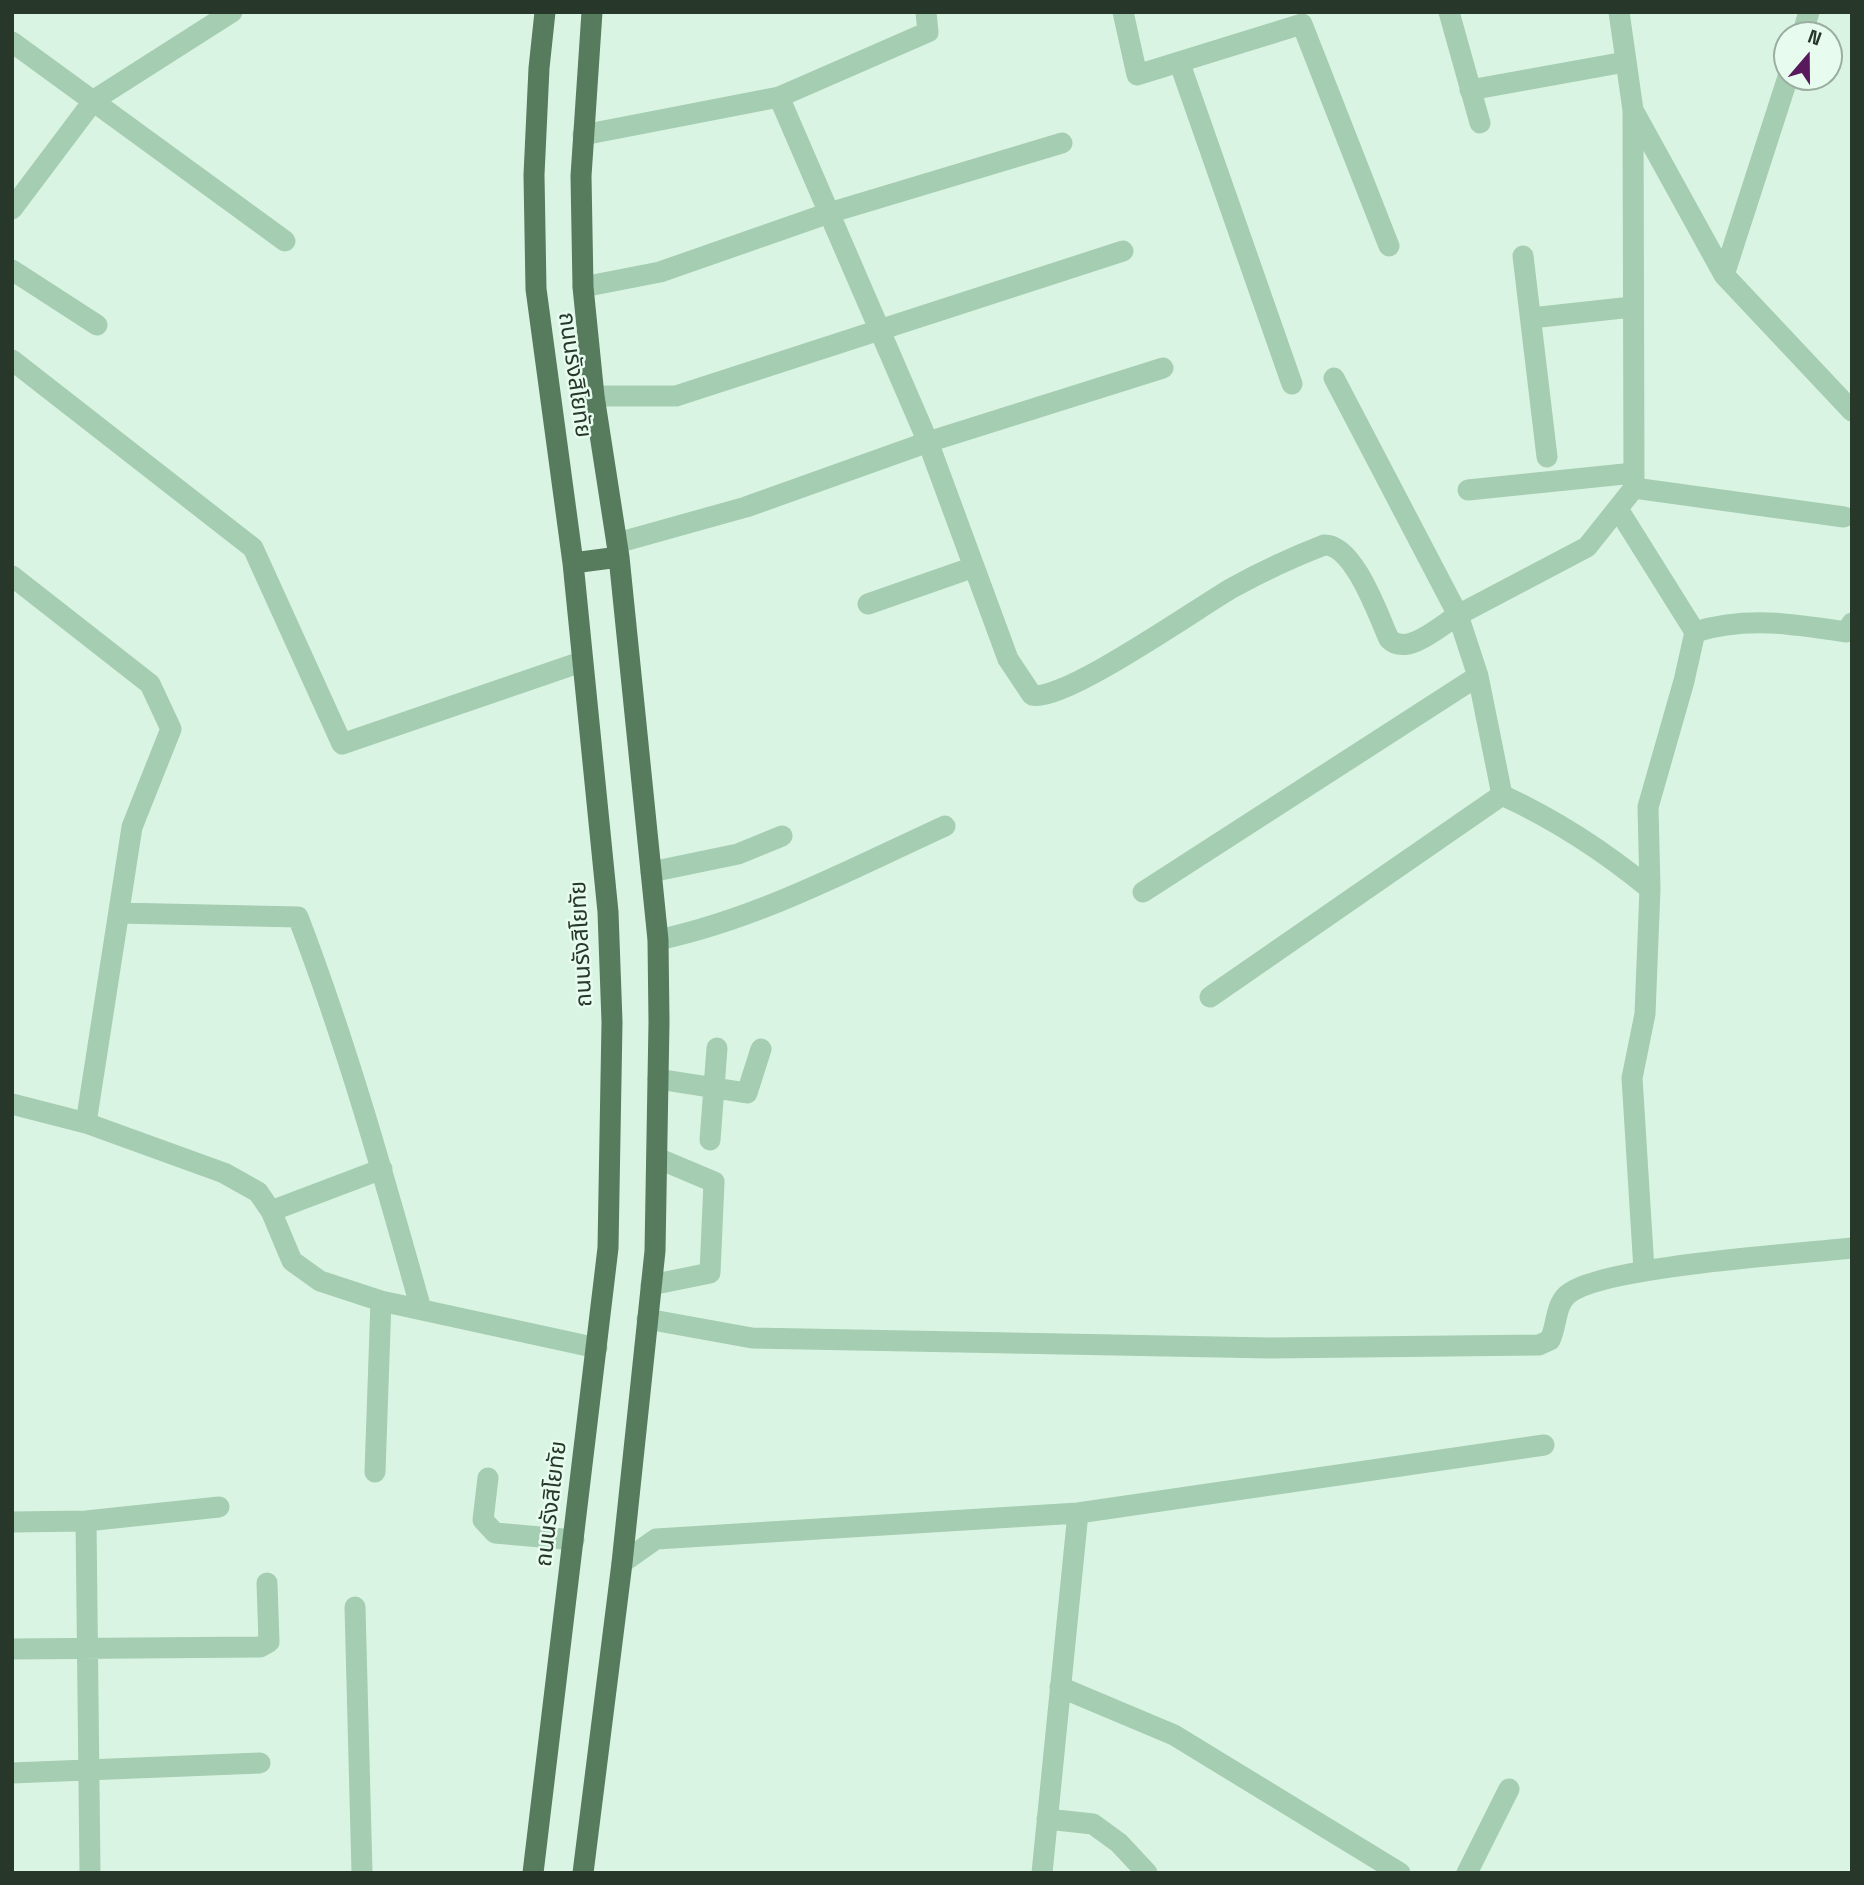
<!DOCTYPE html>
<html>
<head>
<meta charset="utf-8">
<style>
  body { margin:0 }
  #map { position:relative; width:1864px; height:1885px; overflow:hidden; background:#daf4e4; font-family:"Space Grotesk",sans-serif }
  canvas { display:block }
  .frame { position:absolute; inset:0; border:14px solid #27382a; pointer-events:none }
  .north { position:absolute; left:1773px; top:21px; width:70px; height:70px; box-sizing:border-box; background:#e7fbef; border:2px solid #9aada0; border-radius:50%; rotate:20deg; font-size:19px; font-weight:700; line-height:28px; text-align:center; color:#27382a }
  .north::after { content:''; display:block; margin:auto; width:24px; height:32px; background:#58195d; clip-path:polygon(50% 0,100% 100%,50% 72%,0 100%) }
</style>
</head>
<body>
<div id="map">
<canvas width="1864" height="1885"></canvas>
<div class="frame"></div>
<div class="north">N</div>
</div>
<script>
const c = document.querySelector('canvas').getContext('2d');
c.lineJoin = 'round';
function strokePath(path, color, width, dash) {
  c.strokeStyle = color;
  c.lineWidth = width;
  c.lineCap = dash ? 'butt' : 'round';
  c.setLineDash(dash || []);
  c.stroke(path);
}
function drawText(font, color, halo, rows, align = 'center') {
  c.font = font + ' "Space Grotesk","Noto Sans Thai",sans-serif';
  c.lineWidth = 5;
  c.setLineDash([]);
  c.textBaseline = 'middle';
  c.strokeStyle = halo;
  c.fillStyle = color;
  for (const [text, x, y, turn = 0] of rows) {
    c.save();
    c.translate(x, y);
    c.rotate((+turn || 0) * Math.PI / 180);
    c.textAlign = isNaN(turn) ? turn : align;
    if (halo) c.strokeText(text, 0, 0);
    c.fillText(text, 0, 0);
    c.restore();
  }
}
strokePath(new Path2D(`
  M1123 12 1137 75 1302 24 1389 246
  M1449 12 1480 123
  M1619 12 1633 110 1724 275 1852 411
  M1802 35 1809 12
  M12 42 285 241
  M1180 64 1292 384
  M1470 90 1625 62
  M779 97 928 442 1008 659 1032 695C1061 704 1199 607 1232 588 1261 572 1293 557 1324 545 1354 544 1378 615 1389 639 1407 657 1440 626 1458 615L1334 378
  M583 135 779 97 928 32 926 12
  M12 209 94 100 232 12
  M1523 256 1547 457
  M12 270 97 325
  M1724 275 1788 77
  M583 287 660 272 829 213 1062 143
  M1531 318 1632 307
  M12 360 253 548 342 744 581 662
  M594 396H676L1123 251
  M1634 488 1844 517
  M1468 490 1634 473
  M1618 509 1695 632C1746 616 1795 624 1846 632L1852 623
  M617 543 746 507 928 442 1163 368
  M12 576 150 684 171 729 132 827 86 1123
  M868 604 974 567
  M1502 795 1478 676 1458 615 1587 547 1634 488 1633 110
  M1502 795C1556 820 1604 851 1650 889
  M651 872 738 854 782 836
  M1143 892 1478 676
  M119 913 298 917C347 1045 384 1177 421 1309
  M658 940C760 918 851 869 945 826
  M1210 997 1502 795
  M658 1079 747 1093 761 1049
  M12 1104 86 1123 224 1173 258 1192 271 1211 292 1261 320 1281 381 1301 597 1348
  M710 1140 717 1048
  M271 1211 382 1169
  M1644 1270 1632 1078 1645 1014 1650 889 1648 807 1684 681 1695 632
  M651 1285 710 1273 714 1182 657 1158
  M647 1319 752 1338 1270 1348 1539 1345 1550 1340C1557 1326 1555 1306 1567 1295 1598 1266 1800 1254 1852 1248
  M375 1472 381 1301
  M488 1478 483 1520 495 1533 574 1540
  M86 1521 90 1873
  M12 1522 86 1521 219 1507
  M622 1563 656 1539 1078 1513 1544 1445
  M355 1607 362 1873
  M12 1649 260 1647 269 1642 267 1583
  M1060 1687 1174 1735 1400 1873
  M12 1773 260 1763
  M1047 1819 1093 1824 1119 1843 1147 1873
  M1042 1873 1078 1513
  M1467 1873 1509 1789`), '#a5cdb1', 21);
strokePath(new Path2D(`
  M573 563 619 557
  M533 1873 608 1248 612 1022 608 912 573 563 536 289 534 175 539 68 545 12
  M583 1873 622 1563 655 1251 659 1022 658 940 619 557 594 396 583 287 581 176 592 12`), '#577b5d', 21);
drawText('23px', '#27382a', '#e7fbef', [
  ["ถนนรังสิโยทัย",574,375,82],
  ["ถนนรังสิโยทัย",582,944,-93],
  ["ถนนรังสิโยทัย",552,1504,-83]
]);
</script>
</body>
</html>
